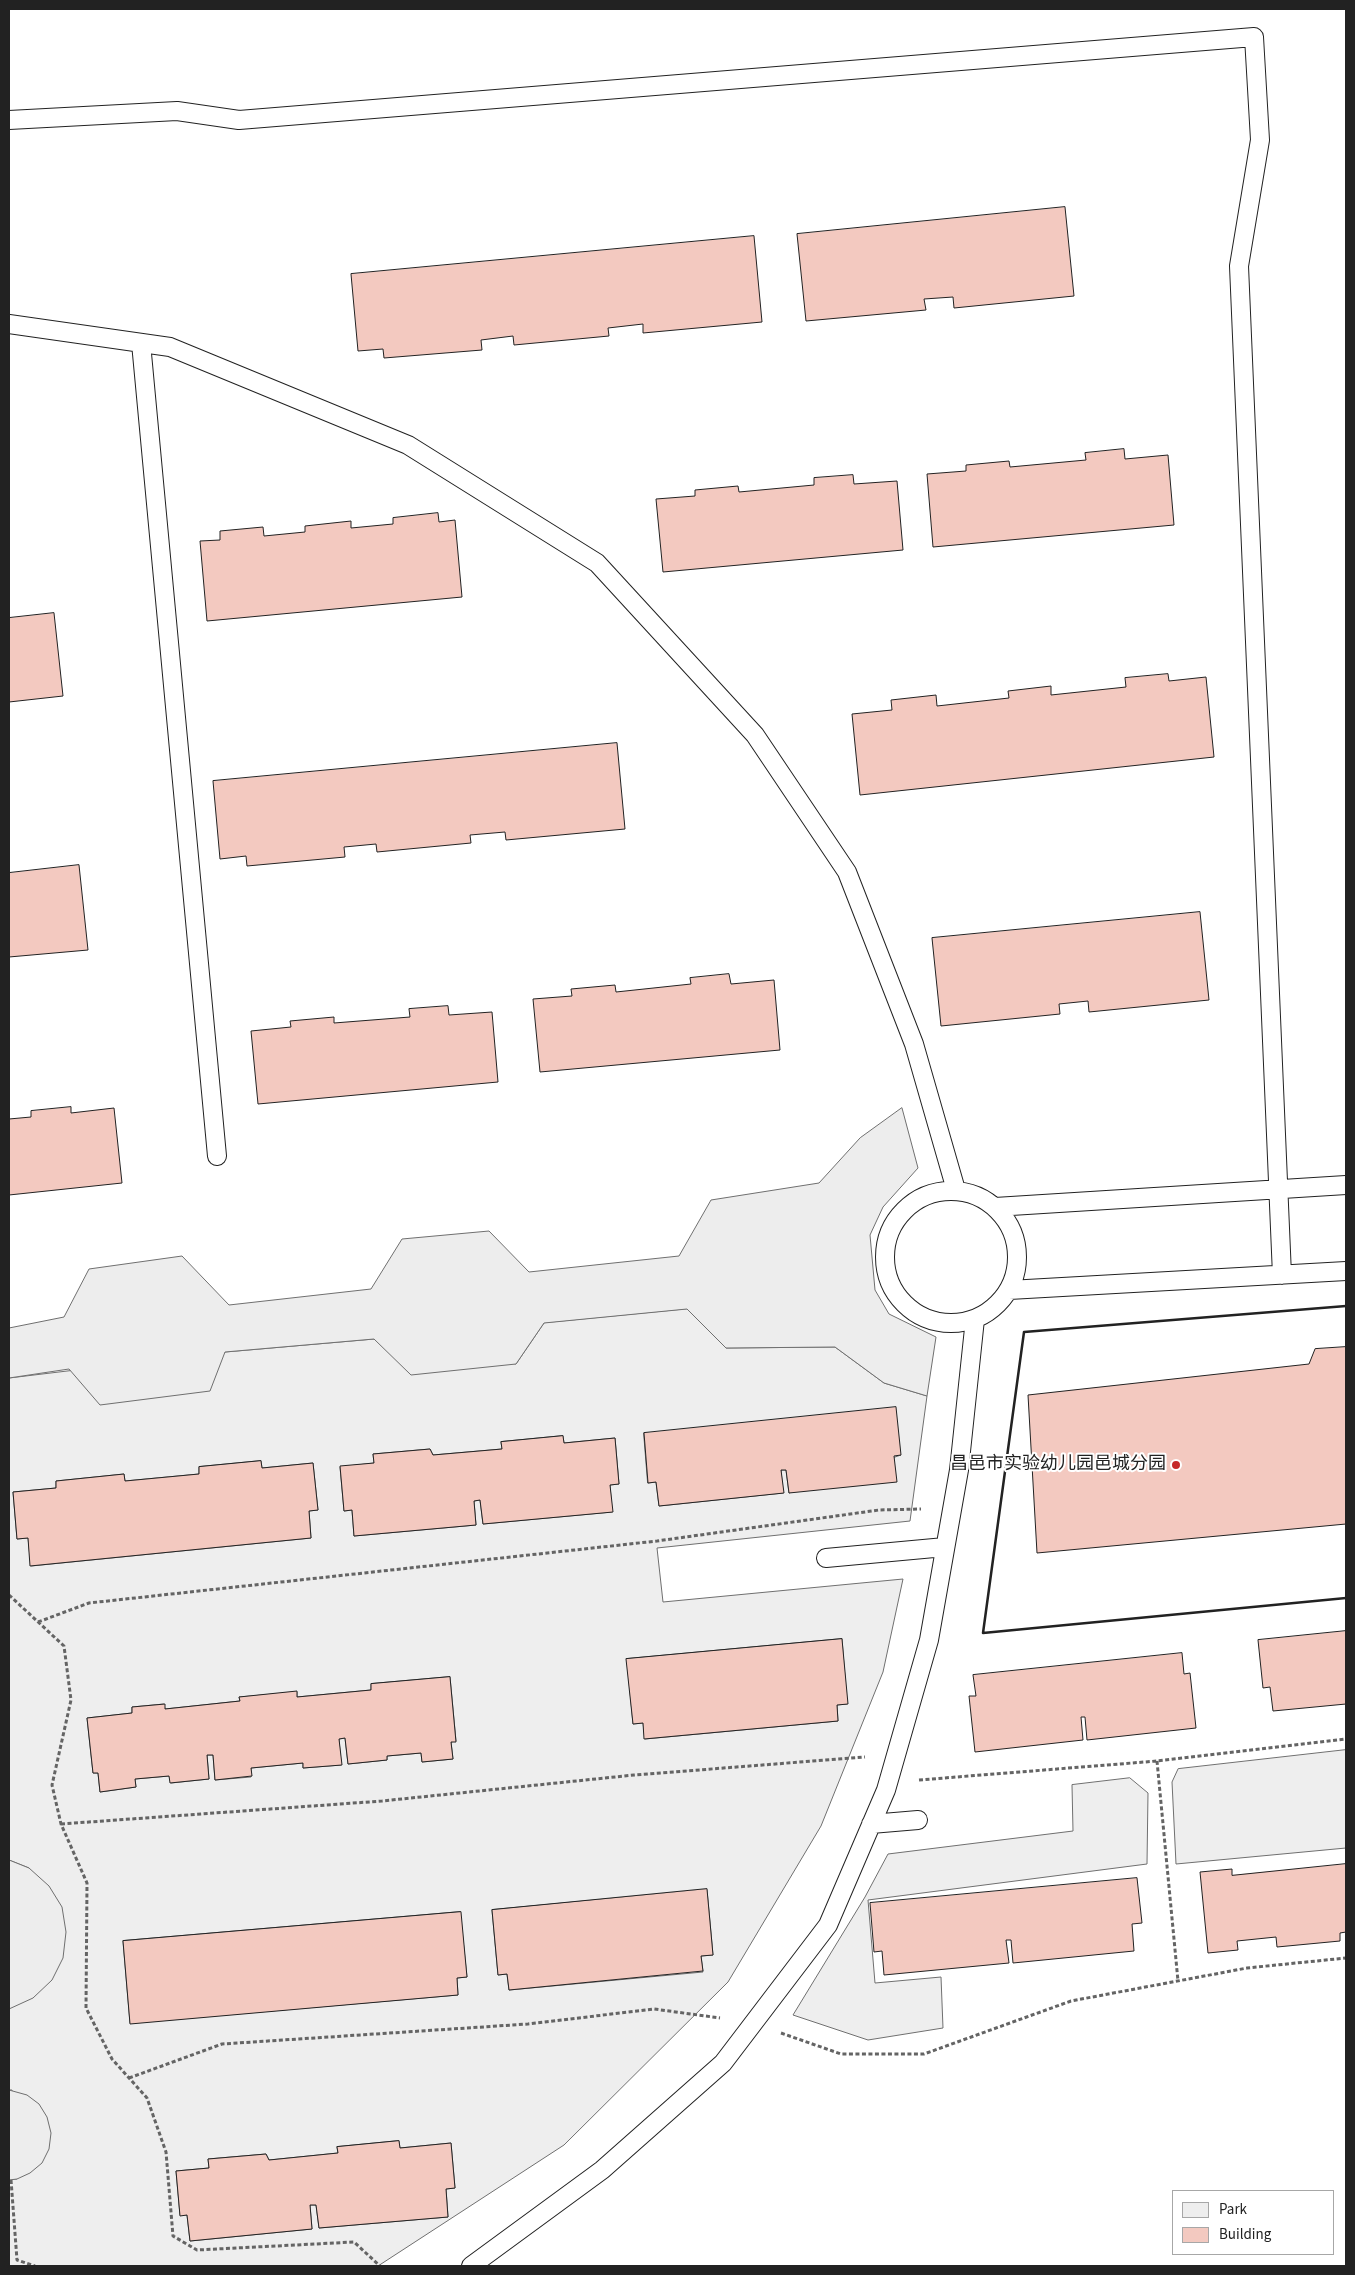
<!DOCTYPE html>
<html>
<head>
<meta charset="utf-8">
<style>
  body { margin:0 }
  #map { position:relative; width:1355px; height:2275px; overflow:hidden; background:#fff; font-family:"Source Sans 3",sans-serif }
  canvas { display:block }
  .frame { position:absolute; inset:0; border:10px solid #222; pointer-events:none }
  .legend { position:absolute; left:1172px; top:2190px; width:162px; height:65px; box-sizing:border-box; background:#fff; border:1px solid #a7a7a7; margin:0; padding:6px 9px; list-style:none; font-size:15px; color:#222 }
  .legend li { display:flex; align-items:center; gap:10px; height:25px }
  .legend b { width:25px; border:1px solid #a7a7a7 }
</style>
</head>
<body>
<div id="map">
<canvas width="1355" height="2275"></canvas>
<div class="frame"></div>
<ul class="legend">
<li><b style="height:14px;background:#eee"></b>Park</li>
<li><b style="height:14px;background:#f3c9c0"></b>Building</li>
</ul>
</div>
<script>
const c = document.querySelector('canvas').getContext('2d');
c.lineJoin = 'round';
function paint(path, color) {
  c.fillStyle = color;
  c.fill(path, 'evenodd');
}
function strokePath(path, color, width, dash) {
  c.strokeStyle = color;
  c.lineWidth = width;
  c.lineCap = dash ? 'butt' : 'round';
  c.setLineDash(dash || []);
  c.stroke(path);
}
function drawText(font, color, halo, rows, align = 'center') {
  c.font = font + ' "Source Sans 3","Noto Sans SC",sans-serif';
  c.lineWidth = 4;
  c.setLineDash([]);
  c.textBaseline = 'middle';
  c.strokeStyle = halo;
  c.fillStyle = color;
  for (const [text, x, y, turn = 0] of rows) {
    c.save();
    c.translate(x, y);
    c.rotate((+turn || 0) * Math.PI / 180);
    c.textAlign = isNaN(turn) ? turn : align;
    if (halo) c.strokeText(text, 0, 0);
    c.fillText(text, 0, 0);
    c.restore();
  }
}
const green = new Path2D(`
  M687 1309 726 1348 835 1347 884 1383 927 1396 910 1521 657 1548 663 1602 903 1579 883 1672 821 1826 728 1982 564 2145 378 2266H9V2180L17 2179 12 2090H9V2009L29 1868 9 1860V1378L225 1352 374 1339 516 1364 544 1323ZM644 1433 901 1455 789 1493 786 1470H781L783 1493 659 1506 656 1482 648 1483ZM563 1436 564 1443 615 1438 619 1484 610 1485 612 1512 483 1524 480 1500 474 1501 476 1525 354 1536 352 1510 344 1511 340 1467 374 1463 373 1454 430 1449 433 1455 502 1449 501 1442ZM261 1461 262 1468 313 1463 318 1510 309 1511 311 1538 31 1566 28 1538 17 1539 13 1492 56 1488V1481L124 1474 125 1481 199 1474V1467ZM842 1639 847 1704 837 1705 838 1721 645 1739 643 1723 633 1724 627 1659ZM450 1677 456 1741 451 1742 453 1759 422 1762 421 1753 387 1756V1760L348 1764 345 1738 339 1739 341 1765 303 1768V1763L251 1768V1777L215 1780 213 1755H207L209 1779 171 1783 169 1776 135 1779 136 1787 100 1792 98 1773H93L87 1718 132 1713V1707L164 1704 165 1709 240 1701 239 1697 297 1692V1697L371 1690V1684ZM707 1890 713 1955 701 1956 703 1972 509 1990 507 1974 498 1975 492 1910ZM460 1912 467 1977 457 1978 458 1995 130 2023 123 1941ZM399 2141 400 2148 451 2143 455 2188 446 2189 448 2217 319 2228 316 2205H310L312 2229 190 2241 187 2215H180L176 2171 209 2168 208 2159 266 2154 269 2160 338 2153 337 2147Z
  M1346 1750V1848L1176 1864 1172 1782 1178 1769Z
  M1130 1778 1148 1793 1147 1864 868 1900 875 1983 941 1977 943 2028 868 2040 793 2015 865 1897 888 1854 1073 1831 1072 1785Z`);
paint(green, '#eee');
strokePath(green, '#6f6f6f', 1);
const parking = new Path2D(`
  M902 1108 918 1168 883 1207 870 1235 875 1290 889 1314 936 1337 927 1396 884 1383 835 1347 726 1348 687 1309 544 1323 516 1364 411 1375 374 1339 225 1352 210 1391 100 1405 69 1369 9 1378V1328L64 1317 89 1269 182 1256 229 1305 371 1289 402 1239 489 1231 529 1272 679 1256 711 1200 819 1183 860 1138Z
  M9 1860 29 1868 49 1886 62 1907 66 1932 63 1958 52 1980 33 1998 9 2009Z
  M9 2090 27 2095 39 2104 47 2117 51 2133 49 2149 42 2163 30 2173 17 2179 9 2180Z`);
paint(parking, '#ededed');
strokePath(parking, '#6f6f6f', 1);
const building = new Path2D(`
  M1065 207 1074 296 954 308 953 297 924 299 926 310 806 321 797 234Z
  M754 236 762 322 643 333V324L608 328 609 336 514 345 513 336 481 340 482 350 384 358 383 349 358 351 351 274Z
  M1124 449 1125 459 1168 455 1174 525 933 547 927 474 966 471V465L1009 461 1010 467 1086 460 1085 453Z
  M853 475 854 484 897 481 903 550 663 572 656 499 695 496V490L738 486 739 492 814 485V478Z
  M438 513 439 522 455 520 462 597 207 621 200 541 220 540V531L263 527 264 536 305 532V526L351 521V528L393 524V518Z
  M54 613 63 696 9 702V618Z
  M1168 674 1169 681 1206 677 1214 757 860 795 852 714 892 710 891 700 936 695 937 706 1009 698 1008 691 1051 686V695L1126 687 1125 678Z
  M617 743 625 829 506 840 505 832 470 835 471 843 377 852 376 844 344 847 345 857 247 866 246 856 220 859 213 781Z
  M79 865 88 950 9 957V873Z
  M1200 912 1209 1000 1089 1012 1088 1001 1059 1004 1060 1014 941 1026 932 938Z
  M729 974 731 984 774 980 780 1050 540 1072 533 999 572 996 571 989 615 985 616 992 691 984 690 978Z
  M448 1006 449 1015 492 1012 498 1082 258 1104 251 1031 291 1027 290 1021 334 1017V1023L410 1017 409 1009Z
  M71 1107V1113L114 1108 122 1183 9 1195V1119L31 1117V1111Z
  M1346 1347V1524L1037 1553 1028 1395 1309 1364 1315 1349Z
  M896 1407 901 1455 894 1456 897 1482 789 1493 786 1470H781L784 1493 659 1506 656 1482 648 1483 644 1433Z
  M563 1436 564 1443 615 1438 619 1484 610 1485 613 1512 483 1524 480 1500 474 1501 476 1525 354 1536 352 1510 344 1511 340 1466 374 1463 373 1454 430 1449 433 1455 502 1449 501 1442Z
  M261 1461 262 1468 313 1463 318 1510 309 1511 311 1538 30 1566 28 1538 17 1539 13 1492 56 1488V1481L124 1474 125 1481 199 1474V1467Z
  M1346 1631V1704L1273 1711 1270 1687 1263 1688 1258 1640Z
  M842 1639 848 1704 837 1705 838 1721 644 1739 643 1723 633 1724 626 1659Z
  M1182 1653 1184 1674 1190 1673 1196 1728 1087 1740 1085 1717H1081L1083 1740 975 1752 969 1696H976L973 1675Z
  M450 1677 456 1742H451L453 1759 422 1762 421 1753 387 1756V1760L348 1764 345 1738 339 1739 342 1765 303 1768V1763L251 1768 252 1776 215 1780 213 1755H207L209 1779 170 1783 169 1776 135 1779 136 1787 100 1792 98 1773H93L87 1718 132 1713V1707L165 1704V1709L240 1701 239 1697 297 1691V1697L371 1690V1684Z
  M1346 1864V1932L1340 1933V1941L1277 1947 1276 1937 1237 1941 1238 1950 1208 1953 1200 1872 1232 1869V1875Z
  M1137 1878 1142 1923 1132 1924 1134 1951 1013 1963 1011 1940H1006L1009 1963 884 1975 882 1951 874 1952 870 1903Z
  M707 1889 713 1955 701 1956 703 1971 509 1990 507 1974 498 1975 492 1910Z
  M461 1912 467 1977 457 1978 458 1995 130 2024 123 1941Z
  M399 2141 400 2148 451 2143 455 2188 446 2189 448 2217 319 2228 316 2205H310L312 2229 190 2241 187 2215 180 2216 176 2171 209 2168 208 2159 266 2154 269 2160 338 2153 337 2147Z`);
paint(building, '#f3c9c0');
strokePath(building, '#222', 1);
const lane = new Path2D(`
  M9 120 177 111 239 120 1254 37 1260 140 1239 266 1282 1275
  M9 324 170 347 408 445 597 563 755 735 847 872 914 1044 956 1190
  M141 343 217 1156
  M885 1257a66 66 0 1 1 132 0a66 66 0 1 1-132 0Z
  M995 1207 1346 1185
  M1009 1290 1346 1271
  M826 1558 945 1547
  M871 1824 918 1820
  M471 2266 602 2170 723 2063 828 1925 886 1790 929 1640 959 1470 975 1319`);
strokePath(lane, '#222', 20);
strokePath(new Path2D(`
  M9 1595 64 1646 71 1700 52 1785 61 1824 87 1883 86 2008 112 2059 147 2098 166 2152 173 2236 197 2250 354 2242 380 2266
  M38 1622 89 1603 657 1541 879 1510 921 1509
  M1157 1761 1178 1981
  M919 1780 1157 1761 1346 1739
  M61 1824 382 1801 634 1775 865 1757
  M781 2033 841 2054H924L1071 2001 1247 1968 1346 1958
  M129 2078 222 2044 528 2024 654 2009 720 2018
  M11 2180 17 2260 35 2266`), '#646464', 3, [4, 2.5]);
strokePath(lane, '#fff', 18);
strokePath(new Path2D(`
  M1346 1306 1024 1332 983 1633 1346 1598`), '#222', 2.5);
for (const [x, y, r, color] of [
  [1176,1465,5,"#c62828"]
]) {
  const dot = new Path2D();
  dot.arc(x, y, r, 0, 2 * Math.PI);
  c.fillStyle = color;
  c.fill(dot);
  strokePath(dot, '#fff', 2);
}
drawText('18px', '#222', '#fff', [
  ["昌邑市实验幼儿园邑城分园",1166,1465]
], 'right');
</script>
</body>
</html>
